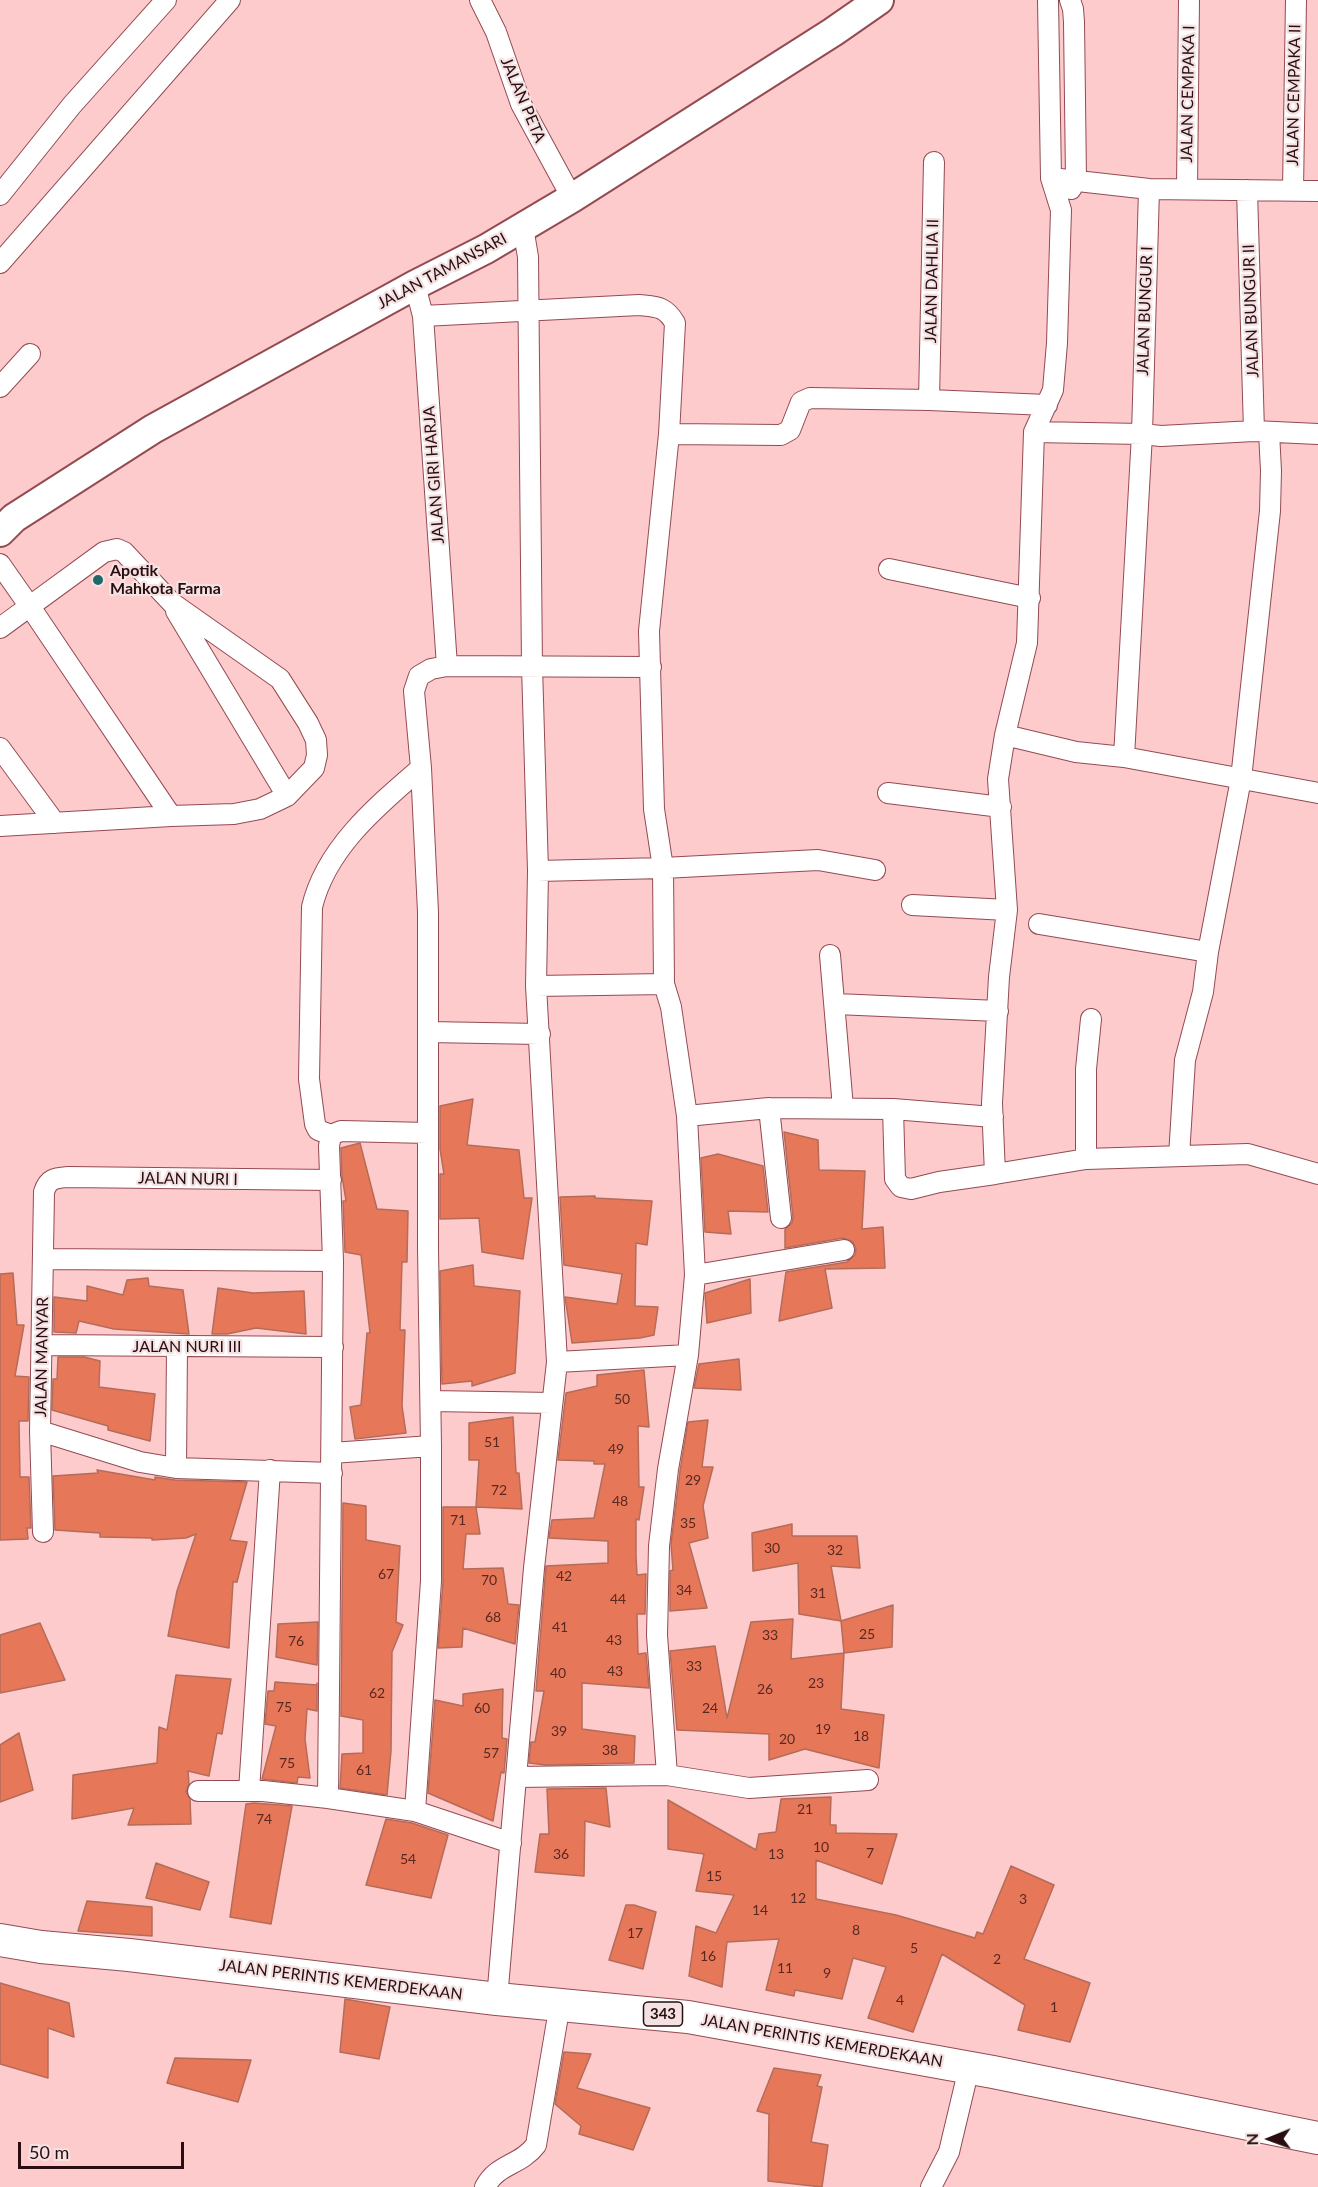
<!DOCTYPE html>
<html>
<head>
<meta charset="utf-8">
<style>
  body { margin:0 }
  #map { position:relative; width:1318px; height:2187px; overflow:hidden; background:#fecbcd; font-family:Lato,sans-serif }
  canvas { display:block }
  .north { position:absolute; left:1240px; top:2109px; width:60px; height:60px; -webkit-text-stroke:4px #f4e2e2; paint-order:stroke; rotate:269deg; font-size:16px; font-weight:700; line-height:24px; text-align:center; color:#2a0d10 }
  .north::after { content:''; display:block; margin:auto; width:21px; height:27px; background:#2a0d10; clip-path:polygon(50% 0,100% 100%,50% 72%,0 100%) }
  .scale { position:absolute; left:18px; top:2142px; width:166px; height:27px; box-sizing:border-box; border:3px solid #2a0d10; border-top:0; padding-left:8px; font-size:18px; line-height:21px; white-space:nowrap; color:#2a0d10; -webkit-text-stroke:4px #f4e2e2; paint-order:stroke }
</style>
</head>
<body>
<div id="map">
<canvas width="1318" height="2187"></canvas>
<div class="north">N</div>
<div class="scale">50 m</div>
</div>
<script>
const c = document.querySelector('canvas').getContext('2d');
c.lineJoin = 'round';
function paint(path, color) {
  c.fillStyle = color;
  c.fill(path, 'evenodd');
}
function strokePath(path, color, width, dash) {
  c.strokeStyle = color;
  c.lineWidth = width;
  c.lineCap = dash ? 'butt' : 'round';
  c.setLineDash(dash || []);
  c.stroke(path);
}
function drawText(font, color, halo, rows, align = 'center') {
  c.font = font + ' Lato,sans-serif';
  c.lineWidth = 4.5;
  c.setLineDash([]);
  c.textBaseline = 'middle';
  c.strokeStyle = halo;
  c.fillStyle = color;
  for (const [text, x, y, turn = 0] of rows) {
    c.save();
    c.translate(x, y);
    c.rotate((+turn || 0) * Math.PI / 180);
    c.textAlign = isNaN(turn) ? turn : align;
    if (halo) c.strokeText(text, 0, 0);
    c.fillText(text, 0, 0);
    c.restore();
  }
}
const building = new Path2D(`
  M473 1099 467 1145 519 1150 524 1198H532L523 1259 482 1252 479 1218 440 1219V1174H444L440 1149V1106Z
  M784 1132 818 1140 819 1170 865 1171 862 1229 883 1227 885 1268 825 1269 832 1308 779 1321 786 1272 847 1262 855 1255 856 1249 853 1242 843 1238 785 1248V1229L792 1223 793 1217Z
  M360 1143 377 1209 408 1211 407 1262H402L400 1330H405L402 1406 406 1433 355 1439 350 1407 361 1405 367 1333H370L361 1255 345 1252 343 1201H346L342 1176 341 1148Z
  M718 1154 763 1166 768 1212 728 1211 731 1234 705 1232 701 1158Z
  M595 1196V1198L652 1201 647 1245 636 1243 635 1306 658 1307 654 1335 640 1338 572 1343 565 1297 617 1304 622 1274 564 1265 560 1197Z
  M473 1265 474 1286 520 1291 515 1373 472 1386V1381L442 1384 440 1271Z
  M13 1273 17 1325H24L15 1376 29 1377 28 1421H19L20 1477H29L31 1528H27L28 1539 0 1540V1274Z
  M148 1278 149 1286 183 1290 189 1334 114 1329 79 1321 76 1333 54 1332V1297L87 1301V1286L123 1295 127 1280Z
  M750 1279 751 1313 707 1323 705 1293Z
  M218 1288 253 1293 304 1291 306 1334 256 1328 227 1334H212Z
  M58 1357H84L100 1361 99 1387 155 1394 150 1441 108 1430V1426L52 1410 53 1379H57Z
  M739 1359 741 1390 694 1388 699 1364Z
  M644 1370 649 1427 638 1426 639 1487H644L639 1520 636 1519V1556L637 1575 646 1574 645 1614H637L638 1654 646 1653 649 1688 582 1683V1729L635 1736 634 1763 546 1765 529 1763 531 1742H535L544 1691H536L546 1566 608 1563V1541L549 1538 552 1520 594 1518 605 1464H594V1461L558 1460 566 1393 597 1386V1375Z
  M513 1417 516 1473H519L522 1509 476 1507 479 1460H469V1423Z
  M708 1420 702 1467H713L703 1506 708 1538 689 1543 707 1608 670 1611V1571L673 1570 671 1544 680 1471 688 1422Z
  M97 1470 155 1480V1477L175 1480 247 1482 230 1540 247 1542 237 1582H233L229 1648 168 1636 177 1591 196 1534 186 1538 152 1540V1538L100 1537V1533L55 1530 53 1476 98 1473Z
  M343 1503 366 1506V1540L400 1546 396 1622 403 1625 392 1652 391 1751 387 1795 340 1788 342 1754 363 1753V1720L341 1716Z
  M443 1507H476L480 1534H466L463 1569 503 1568 508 1604 519 1605 515 1644 463 1628 462 1647 438 1648 443 1582Z
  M792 1524V1536H857L860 1568 831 1566 841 1621 799 1614 798 1563 753 1571 752 1533Z
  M893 1605 892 1647 844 1653 841 1621Z
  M793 1619 791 1659 844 1653 841 1709 884 1715 879 1768 805 1749 769 1760V1734L677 1730 670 1651 715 1646 727 1718 751 1622Z
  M318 1622 317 1665 276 1657 278 1624Z
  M40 1623 65 1680 0 1693V1635Z
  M176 1675 231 1679 222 1734 217 1733 209 1776 188 1771 189 1784 186 1792 190 1799 191 1824 128 1825 134 1808 72 1819 73 1775 157 1763 159 1727 167 1730Z
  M275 1682 317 1685V1683V1711L307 1709 305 1739 310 1778 298 1777 297 1783 262 1779 276 1726 265 1724 268 1691H274Z
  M503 1689 502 1738 507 1739 504 1773 501 1772 493 1821 428 1793 435 1700 463 1706V1694Z
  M19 1733 33 1790 0 1802V1745Z
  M606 1788 610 1827 585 1821 584 1876 535 1872 540 1834H549L547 1789Z
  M831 1797 830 1825H836V1833L897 1834 882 1884 816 1860V1899L896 1915 975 1938 977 1932 983 1934 1011 1866 1054 1885 1024 1959 1090 1983 1070 2042 1018 2030 1025 2005 942 1954 913 2032 868 2018 886 1967 853 1958 842 1999 795 1990 794 1996 766 1990 779 1939 727 1942 722 1987 689 1976 696 1926 716 1933 734 1895 696 1891 704 1854 668 1849V1800L756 1850 759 1834 776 1832 781 1799Z
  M254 1803 292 1806 271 1924 230 1917 246 1804Z
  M386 1819 412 1823 448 1835 431 1898 366 1885Z
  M156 1863 209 1882 200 1910 146 1898Z
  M87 1901 152 1907V1936L78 1931Z
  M626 1905H634L656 1912 643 1969 609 1960Z
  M0 1983 69 2003 74 2037 48 2028V2078L0 2064Z
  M345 1999 390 2007 379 2059 340 2052Z
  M564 2052 591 2054 577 2088 650 2108 633 2150 579 2134 581 2126 555 2104Z
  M175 2058 251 2060 238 2102 167 2083Z
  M774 2068 821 2075 817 2086 822 2087 811 2142 828 2145 822 2187 768 2181 769 2114 757 2111Z`);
paint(building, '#e77759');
strokePath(building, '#b46c59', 1.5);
const minor = new Path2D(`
  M480 0 496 32 521 104 572 198
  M1048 0 1051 178 1061 210 1057 343 1053 390 1034 432 1027 643 1005 735 998 779 1007 910 999 977 992 1103 995 1174 1086 1159 1248 1154 1318 1174
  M1070 0 1073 9 1074 22 1076 179 1071 189
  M1051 178 1149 189 1318 191
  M1187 189 1189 0
  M1247 190 1254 431
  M1293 190 1296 0
  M0 195 72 105 166 0
  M0 263 230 0
  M415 285 423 316 447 666
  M423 316 639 305C657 307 665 306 675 323L669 434 649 631 654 809 663 868 664 984
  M0 387 30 354
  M929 400 934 162
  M1034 432 1142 434 1161 436 1254 431 1318 434
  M669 434 781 435 790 430 801 402 810 398 929 400 1047 405
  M0 564 35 614 171 816 234 814 260 809 287 796 314 768 317 755 316 740 308 723 280 679 172 603 124 552 117 549 104 552 0 628
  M889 569 1030 598
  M176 611 287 796
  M1005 735 1076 752 1124 757 1318 793
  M0 748 55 823
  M1124 757 1142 434 1149 189
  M421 768C377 806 326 848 312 907L309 1079 315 1124 318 1130 331 1135 341 1131 428 1133
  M888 793 1001 807
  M0 826 171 816
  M538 871 663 868 818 860 875 870
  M912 905 1007 910
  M1039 924 1208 952
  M830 955 843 1108
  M536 986 664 984 671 1007 687 1116 769 1108 893 1109 895 1179 901 1187 911 1189 939 1182 995 1174
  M836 1004 998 1011
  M428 1032 540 1034
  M769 1108 781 1218
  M893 1109 993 1117
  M687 1116 695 1275 844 1250
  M1179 1156 1185 1060 1203 992 1208 952 1241 779 1270 511 1271 471 1269 432
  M1086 1159V1069L1091 1019
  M44 1259 333 1261
  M42 1345 333 1347
  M557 1362 688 1355
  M431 1401 552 1403
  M40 1431 140 1462 176 1468 332 1473
  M332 1453 431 1446
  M176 1468 177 1347
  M43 1532 40 1431 44 1192C48 1179 54 1178 68 1177L331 1180
  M667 1775 657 1635 659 1546 668 1469 688 1355 695 1275
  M517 1777 667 1775 749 1788 868 1780
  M198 1791H263L328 1798 415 1811
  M249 1791 270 1470
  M328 1798 333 1261 329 1146 331 1135
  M511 1843 415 1811 431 1581V1446L428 1248V912L421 768 414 691 419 676 431 669 447 666 651 667
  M497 1999 534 1568 557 1362 536 986 538 871 532 666 528 257 523 227
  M485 2187C498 2163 520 2166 536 2145L560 2004
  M931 2187 949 2152 969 2068`);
const secondary = new Path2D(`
  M0 532 14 518 153 429 415 285 486 249 572 198 833 32 879 0`);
const primary = new Path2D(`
  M0 1940 41 1947 129 1955 497 1999 688 2017 993 2072 1318 2138`);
strokePath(minor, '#934b51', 22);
strokePath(secondary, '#934b51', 32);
strokePath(primary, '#934b51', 34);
strokePath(minor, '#fff', 20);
strokePath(secondary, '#fff', 28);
strokePath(primary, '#fff', 32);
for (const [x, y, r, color] of [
  [98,580,6,"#1b6969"]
]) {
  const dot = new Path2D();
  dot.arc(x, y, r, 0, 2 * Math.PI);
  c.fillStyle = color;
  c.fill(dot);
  strokePath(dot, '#f4e2e2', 2);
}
drawText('14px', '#592822', null, [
  ["50",622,1399],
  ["51",492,1442],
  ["49",616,1449],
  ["29",693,1480],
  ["72",499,1490],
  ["48",620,1501],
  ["71",458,1520],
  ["35",688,1523],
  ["30",772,1548],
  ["32",835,1550],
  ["67",386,1574],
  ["42",564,1576],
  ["70",489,1580],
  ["34",684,1590],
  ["31",818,1593],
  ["44",618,1599],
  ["68",493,1617],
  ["41",560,1627],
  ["25",867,1634],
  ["33",770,1635],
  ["43",614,1640],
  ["76",296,1641],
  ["33",694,1666],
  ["43",615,1671],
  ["40",558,1673],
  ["23",816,1683],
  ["26",765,1689],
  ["62",377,1693],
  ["75",284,1707],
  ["60",482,1708],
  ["24",710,1708],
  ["19",823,1729],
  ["39",559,1731],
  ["18",861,1736],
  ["20",787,1739],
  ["38",610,1750],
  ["57",491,1753],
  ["75",287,1763],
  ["61",364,1770],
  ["21",805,1809],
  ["74",264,1819],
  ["10",821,1847],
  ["7",870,1853],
  ["36",561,1854],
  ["13",776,1854],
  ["54",408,1859],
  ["15",714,1876],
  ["12",798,1898],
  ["3",1023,1899],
  ["14",760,1910],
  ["8",856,1930],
  ["17",635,1933],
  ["5",914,1948],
  ["16",708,1956],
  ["2",997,1959],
  ["11",785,1968],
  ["9",827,1973],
  ["4",900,2000],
  ["1",1054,2007]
]);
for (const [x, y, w] of [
  [663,2014,39]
]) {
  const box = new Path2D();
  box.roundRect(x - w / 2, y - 12, w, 24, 4.5);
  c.fillStyle = '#f4e2e2';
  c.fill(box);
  strokePath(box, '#2a0d10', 1.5);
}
drawText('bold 15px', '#2a0d10', null, [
  ["343",663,2014]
]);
drawText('16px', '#2a0d10', '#f4e2e2', [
  ["JALAN CEMPAKA I",1188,94,-89],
  ["JALAN CEMPAKA II",1294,95,-89],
  ["JALAN PETA",523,100,67],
  ["JALAN TAMANSARI",442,271,-28],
  ["JALAN DAHLIA II",932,281,-89],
  ["JALAN BUNGUR I",1145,311,-88],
  ["JALAN BUNGUR II",1251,311,-92],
  ["JALAN GIRI HARJA",434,475,-94],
  ["JALAN NURI I",188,1179,1],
  ["JALAN NURI III",187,1347],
  ["JALAN MANYAR",42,1357,-89],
  ["JALAN PERINTIS KEMERDEKAAN",341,1980,7],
  ["JALAN PERINTIS KEMERDEKAAN",822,2041,10]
]);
drawText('bold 16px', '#2a0d10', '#f4e2e2', [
  ["Apotik",110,571],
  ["Mahkota Farma",110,589]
], 'left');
</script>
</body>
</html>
